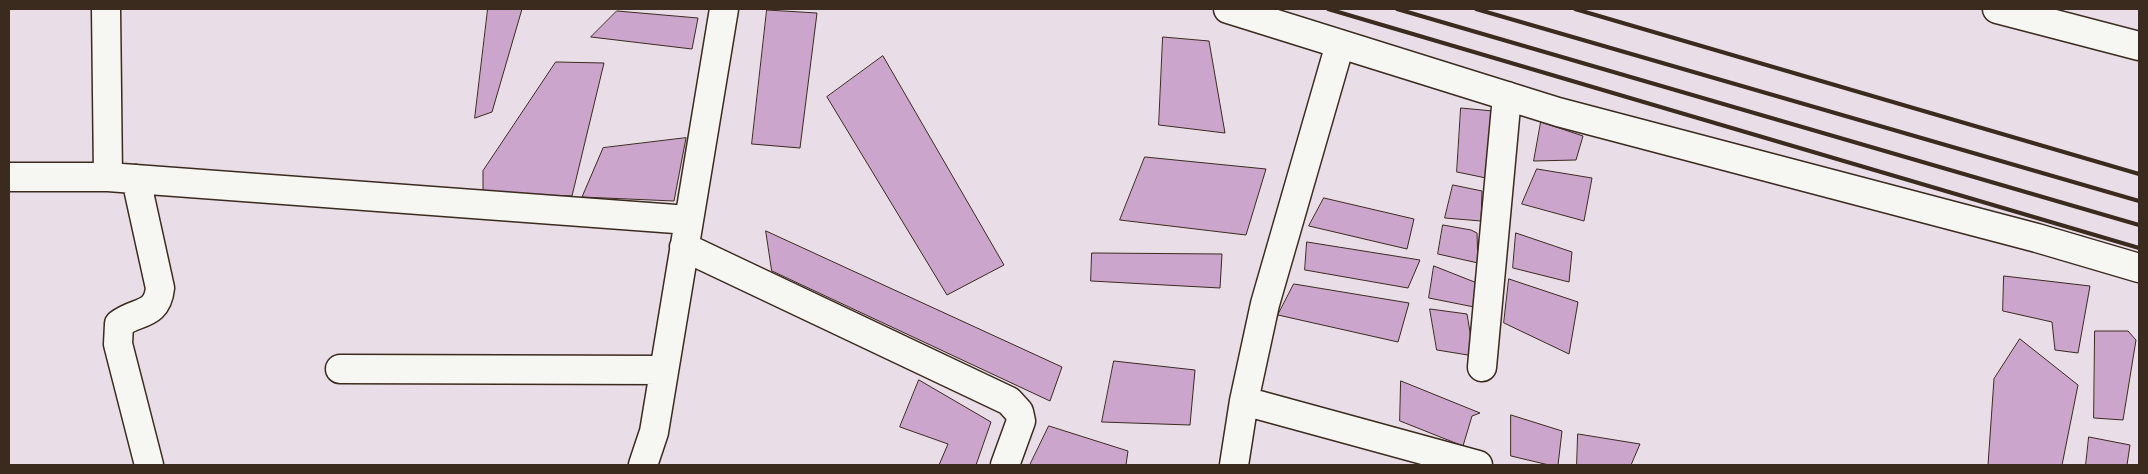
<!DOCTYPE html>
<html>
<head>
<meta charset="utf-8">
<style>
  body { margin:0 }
  #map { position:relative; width:2148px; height:474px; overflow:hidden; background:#e9dee7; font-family:Mynerve,sans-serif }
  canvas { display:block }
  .frame { position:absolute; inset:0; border:10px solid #3b2a1e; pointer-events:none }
</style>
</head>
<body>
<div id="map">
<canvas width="2148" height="474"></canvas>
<div class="frame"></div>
</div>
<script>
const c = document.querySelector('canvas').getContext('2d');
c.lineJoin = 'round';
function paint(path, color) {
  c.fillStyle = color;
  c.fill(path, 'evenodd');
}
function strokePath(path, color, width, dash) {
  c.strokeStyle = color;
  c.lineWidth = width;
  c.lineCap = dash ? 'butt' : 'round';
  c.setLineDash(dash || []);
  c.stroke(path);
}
const building = new Path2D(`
  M488 9H522L492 112 475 118Z
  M767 10 817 13 800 148 752 144Z
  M617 11 698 18 692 49 591 37Z
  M1163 37 1209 41 1225 133 1159 125Z
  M883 56 1004 265 947 295 827 97Z
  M556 62 604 63 572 196 483 193V171Z
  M1461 108 1493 111 1486 178 1457 172Z
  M1541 122 1583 136 1576 160 1534 161Z
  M686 138 674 201 582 197 603 148Z
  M1145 157 1266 169 1246 235 1120 220Z
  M1537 169 1592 178 1584 221 1522 204Z
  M1453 185 1482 191 1481 221 1445 218Z
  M1324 198 1414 219 1407 249 1309 226Z
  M1443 225 1471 230 1477 233 1478 263 1438 254Z
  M766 231 1062 367 1050 401 772 271Z
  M1516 233 1572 252 1569 282 1513 268Z
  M1307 242 1420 260 1408 288 1305 270Z
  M1092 253 1222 254 1220 288 1091 281Z
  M1434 266 1477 283 1474 307 1429 298Z
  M2004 276 2090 286 2078 353 2055 350 2052 322 2003 311Z
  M1509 279 1578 302 1569 354 1504 323Z
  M1294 284 1409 303 1398 342 1278 315Z
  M1430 309 1467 314 1474 356 1437 350Z
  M2095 331H2128L2136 340 2123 420 2094 418Z
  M2020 339 2078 385 2062 465H1988L1994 379Z
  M1114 361 1195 370 1190 425 1102 422Z
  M919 380 991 422 976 465H939L948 444 900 427Z
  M1401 381 1480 413 1472 416 1463 446 1400 421Z
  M1511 415 1562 431 1558 465H1549L1511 456Z
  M1049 426 1128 451 1126 465H1030Z
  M1578 434 1640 444 1631 465H1577Z
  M2089 437 2130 445 2127 465H2086Z`);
paint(building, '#cba5cc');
strokePath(building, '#3b2a1e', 1);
const minor = new Path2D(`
  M106 9 108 177
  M1228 9 1558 112 2037 238 2139 268
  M9 177H108L689 220
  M136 179 160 288C157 317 137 310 119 324L118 344 149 465
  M684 247 1009 401 1019 412 1021 421 1005 465
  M1482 367 1507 96
  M340 369 664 370
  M1244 401 1478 465
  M643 465 654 432 724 9
  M1234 465 1244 401 1265 304 1340 44`);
const tertiary = new Path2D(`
  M1997 9 2139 46`);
strokePath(minor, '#3b2a1e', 31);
strokePath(tertiary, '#3b2a1e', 31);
strokePath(minor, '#f6f6f2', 28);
strokePath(tertiary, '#f6f6f2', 28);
strokePath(new Path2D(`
  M1328 9 2139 248
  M1397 9 2139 225
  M1476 9 2139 201
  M1575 9 2139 174`), '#3b2a1e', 4);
</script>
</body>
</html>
